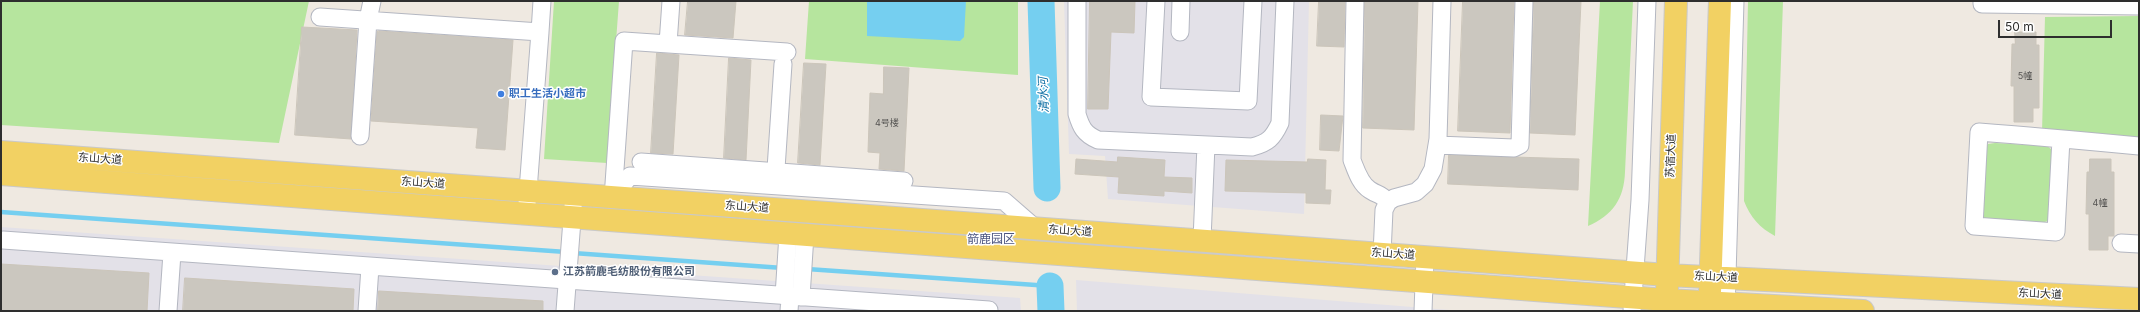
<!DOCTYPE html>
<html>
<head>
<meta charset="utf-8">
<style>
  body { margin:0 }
  #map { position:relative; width:2140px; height:312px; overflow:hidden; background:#efe9e1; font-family:Inter,sans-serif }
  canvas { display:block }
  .frame { position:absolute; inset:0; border:2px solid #2e2e2e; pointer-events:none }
  .scale { position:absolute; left:1998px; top:20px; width:114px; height:18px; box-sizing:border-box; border:2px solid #2e2e2e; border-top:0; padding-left:5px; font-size:12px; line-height:14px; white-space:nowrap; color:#2e2e2e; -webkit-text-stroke:3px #fff; paint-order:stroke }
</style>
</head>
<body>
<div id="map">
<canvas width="2140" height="312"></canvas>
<div class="frame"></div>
<div class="scale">50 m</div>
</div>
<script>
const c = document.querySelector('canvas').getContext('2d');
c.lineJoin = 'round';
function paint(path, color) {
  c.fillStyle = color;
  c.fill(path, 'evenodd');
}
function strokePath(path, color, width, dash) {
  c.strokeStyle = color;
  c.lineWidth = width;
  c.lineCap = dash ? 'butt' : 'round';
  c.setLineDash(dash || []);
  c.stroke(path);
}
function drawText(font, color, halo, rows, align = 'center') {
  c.font = font + ' Inter,"Noto Sans SC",sans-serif';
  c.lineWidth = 3;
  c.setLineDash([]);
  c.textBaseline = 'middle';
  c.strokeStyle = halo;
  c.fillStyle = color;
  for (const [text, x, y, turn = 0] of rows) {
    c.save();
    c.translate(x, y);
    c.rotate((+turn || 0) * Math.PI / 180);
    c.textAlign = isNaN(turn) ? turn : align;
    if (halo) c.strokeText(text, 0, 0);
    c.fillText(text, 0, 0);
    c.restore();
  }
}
paint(new Path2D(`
  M1064 1H1309L1304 214 1108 199 1105 156 1069 154Z
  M1 227 1020 298 1021 311H1Z
  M1076 280 1462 311H1077Z`), '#e3e1e8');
paint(new Path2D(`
  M1 1H309L279 143 1 125Z
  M554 1H619L607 163 544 159Z
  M809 1H1018V75L805 59Z
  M1600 1H1633L1625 172C1624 199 1613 215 1588 226Z
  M1748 1H1783L1775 236C1760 228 1750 217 1744 201Z
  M2139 16V140L2042 132 2045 17Z
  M1995 143 2047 146 2051 149 2053 156 2048 221 2041 223 1984 220 1981 212 1983 149 1988 144Z`), '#b6e59e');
paint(new Path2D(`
  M867 1H966L964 37 960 41 867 36Z`), '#75cff0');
strokePath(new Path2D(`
  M1 212 566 252
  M573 253 783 268
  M807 269 1050 286`), '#75cff0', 4.5);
strokePath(new Path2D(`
  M1041 1 1047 188
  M1050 286 1051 311`), '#75cff0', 27);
const building = new Path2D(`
  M688 1H736L733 38 685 35Z
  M1090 1H1135L1134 33 1111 32 1108 109H1088Z
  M1319 1H1345L1344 47 1317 46Z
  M1365 1H1418L1414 130 1363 128Z
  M1463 1H1514L1510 133 1458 131Z
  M1534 1H1581L1575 135 1530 133Z
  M302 27 357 30 351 139 295 135Z
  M379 31 513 40 505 150 476 148 478 128 371 121 377 32Z
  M2015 32H2036V45H2039V108H2033V122H2014V86H2011L2012 44H2015Z
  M657 53 679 55 673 154 651 153Z
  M729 58 751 60 746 160 724 158Z
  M804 63 826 64 820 165 798 163Z
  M884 67 909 68 904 171 879 169 880 153 868 152 870 93 883 94Z
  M1321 115 1343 116 1339 151 1320 150Z
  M1449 155 1579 159 1578 190 1448 184Z
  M1118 157 1165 160 1164 177 1192 178V193L1164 191V196L1118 193 1119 177 1075 174 1076 159 1117 162Z
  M1308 159 1326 160 1325 190H1331L1330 204 1306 203V193L1225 191 1226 160 1307 162Z
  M2090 159H2111V172H2114V236H2108V250H2089V214H2086L2087 172H2089Z
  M1 264 149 273 147 311H1Z
  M185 278 354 289 353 311H183Z
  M379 291 543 301V311H378Z`);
paint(building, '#cbc7bf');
strokePath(building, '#cbc5ba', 1);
const minor = new Path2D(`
  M1077 1V114C1081 127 1084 134 1098 140L1252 147C1268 143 1273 138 1280 123L1285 1
  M1156 1 1151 97 1248 101 1253 1
  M1355 1 1352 160C1356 170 1360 184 1370 190 1379 196 1379 192 1388 202
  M1982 1V4L2139 6
  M320 17 540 32 527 204
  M540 32 542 1
  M1180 32 1181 1
  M668 44 671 1
  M360 136 368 20 372 1
  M2061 139 2056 232 1974 226 1979 132C2032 136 2086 141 2139 146
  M1437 145 1514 148 1520 145 1524 1
  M641 162 904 181
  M775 184 783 64
  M613 197 630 176 1004 201 1035 228
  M613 198 624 41 787 52
  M3 240 989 310
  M1202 240 1206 145
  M2121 243 2139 244
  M1382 254 1384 210 1388 202 1394 198 1416 192 1425 184 1433 169 1438 139 1442 1
  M784 296 788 234
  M801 297 805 235
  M168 311 172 253
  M367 311 370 267
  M565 311 574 194
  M789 311 790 297
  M1423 311 1425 257
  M1632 311 1640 200 1647 1
  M1726 311 1735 1`);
const major = new Path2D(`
  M1 152 1667 275 2139 299
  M1 174 1667 300 1863 311
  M1667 290 1676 1
  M1710 292 1720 1`);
strokePath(minor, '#b4b7c1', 19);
strokePath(major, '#c9c9c9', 24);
strokePath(minor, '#fff', 17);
strokePath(major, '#f2d163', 22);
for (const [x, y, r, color] of [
  [501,94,4,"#3f7fe0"],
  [555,272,4,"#5c6f8a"]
]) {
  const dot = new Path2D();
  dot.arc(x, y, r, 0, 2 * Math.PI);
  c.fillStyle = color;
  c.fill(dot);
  strokePath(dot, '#fff', 1.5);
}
drawText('9px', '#555452', null, [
  ["5幢",2025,76],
  ["4号楼",887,123],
  ["4幢",2100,203]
]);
drawText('bold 11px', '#366cbe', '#fff', [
  ["职工生活小超市",509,94]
], 'left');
drawText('11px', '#2e2e2e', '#fff', [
  ["苏宿大道",1671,156,-88],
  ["东山大道",100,159,4],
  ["东山大道",423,183,4],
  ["东山大道",747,207,4],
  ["东山大道",1070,231,4],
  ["东山大道",1393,254,4],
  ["东山大道",1716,277,3],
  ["东山大道",2040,294,3]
]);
drawText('bold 11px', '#4e5e75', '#fff', [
  ["江苏箭鹿毛纺股份有限公司",563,272]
], 'left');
drawText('italic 12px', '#0d6fa3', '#fff', [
  ["清水河",1044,95,-92]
]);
drawText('12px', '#4d5680', '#fff', [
  ["箭鹿园区",991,239]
]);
</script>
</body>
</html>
